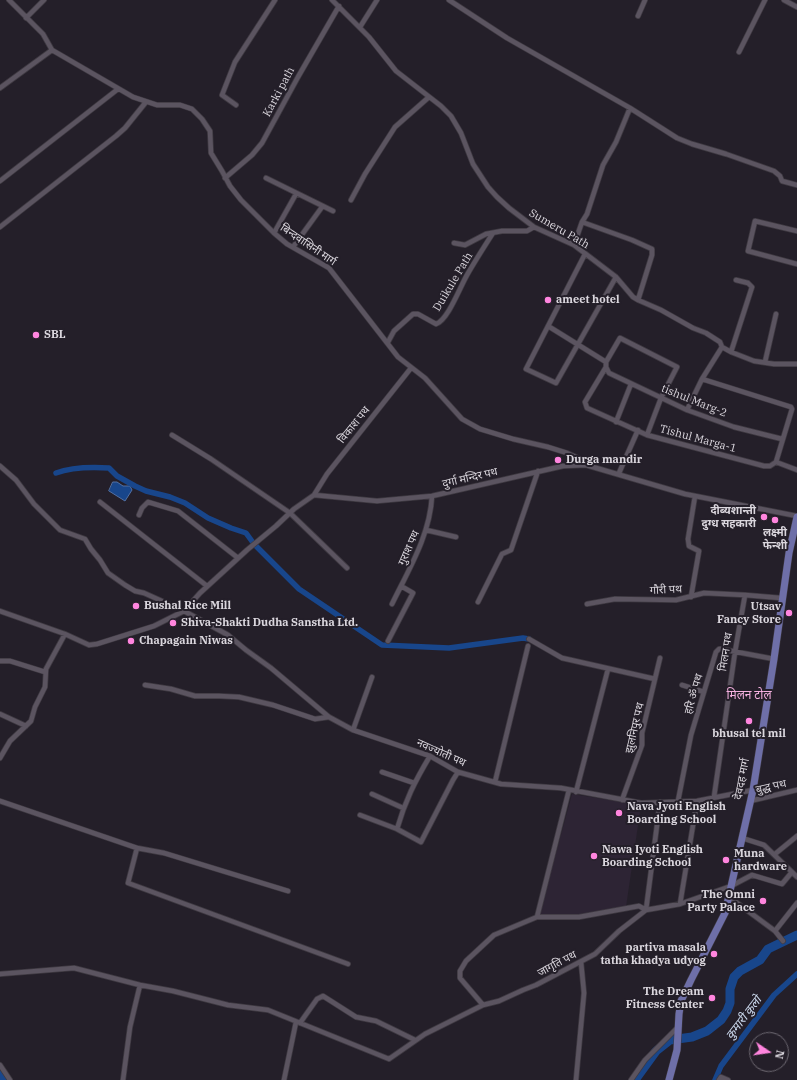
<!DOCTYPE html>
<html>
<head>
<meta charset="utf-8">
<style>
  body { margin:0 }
  #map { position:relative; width:797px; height:1080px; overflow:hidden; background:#241f29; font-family:"IBM Plex Serif",serif }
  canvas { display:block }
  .north { position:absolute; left:749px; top:1032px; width:40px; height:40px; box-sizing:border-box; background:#241f29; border:1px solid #6d6871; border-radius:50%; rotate:103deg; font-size:11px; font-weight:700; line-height:16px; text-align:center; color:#dad6dd }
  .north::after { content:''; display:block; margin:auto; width:14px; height:18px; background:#ff85de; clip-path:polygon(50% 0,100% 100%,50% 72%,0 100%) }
</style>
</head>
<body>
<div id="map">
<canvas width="797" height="1080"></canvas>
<div class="north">N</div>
</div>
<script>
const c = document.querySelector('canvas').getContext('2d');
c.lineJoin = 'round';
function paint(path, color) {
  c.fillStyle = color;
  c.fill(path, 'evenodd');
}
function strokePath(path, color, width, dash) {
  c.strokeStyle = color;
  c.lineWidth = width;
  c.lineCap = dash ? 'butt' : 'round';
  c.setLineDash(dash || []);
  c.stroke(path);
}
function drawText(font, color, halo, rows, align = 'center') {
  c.font = font + ' "IBM Plex Serif","Noto Sans Devanagari",serif';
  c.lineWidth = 4;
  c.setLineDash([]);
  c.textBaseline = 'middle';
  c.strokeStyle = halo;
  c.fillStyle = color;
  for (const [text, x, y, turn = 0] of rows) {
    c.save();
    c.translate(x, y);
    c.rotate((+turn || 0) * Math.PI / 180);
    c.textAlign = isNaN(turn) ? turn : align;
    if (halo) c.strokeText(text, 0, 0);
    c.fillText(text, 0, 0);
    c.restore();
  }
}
paint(new Path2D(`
  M572 794 641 805 626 907 578 916 539 915Z`), '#2d2434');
const water = new Path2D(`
  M113 482H117L123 486H130L132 490 125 501 109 491Z`);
paint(water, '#18468b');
strokePath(water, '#5271a4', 1);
strokePath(new Path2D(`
  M56 473C72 467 92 467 109 468L117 476 135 486 146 491 170 497 185 503 208 518 231 528 246 533 254 544 299 589 382 645 449 648 523 638 529 639
  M715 1080 721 1066 774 995 797 974`), '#18468b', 5.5);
strokePath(new Path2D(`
  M0 1073 5 1080
  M635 1080 656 1051 670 1040 692 1037 707 1031 721 1020 727 1011 730 1003V989L734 977 740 971 760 960 768 949 797 935`), '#18468b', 9);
const street = new Path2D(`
  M9 0 43 34 52 50
  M332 0 369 37 396 71 441 106 451 116 461 133 473 164 488 187 497 197 509 208 534 227 574 245 616 277 633 297 638 300 661 310 693 328 706 333 720 342 722 347 731 352 754 361 774 364H797
  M449 0 507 38 630 108 677 138 692 144 726 154 774 171 780 176 782 181 797 185
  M784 0 797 7
  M638 16 645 0
  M26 18 44 0
  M360 27 377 0
  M52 50 133 97 157 105H180L192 109 202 119 210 131 211 153 222 171 230 186 241 200 274 233 287 244 329 268 398 357 425 378 462 419 480 429 513 439 548 447 567 453 578 458 586 465
  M739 52 765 0
  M0 88 52 50
  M236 105 222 95 235 62 275 0
  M225 178 252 155 262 143 298 77 339 6
  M266 178 333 211
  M0 181 118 89
  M351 200 365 174 395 127 429 97
  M582 222 632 240 652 249V255L638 300
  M0 227 116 136 125 128 146 102
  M797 231 755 221 748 251 797 264
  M274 233 296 194
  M454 243 465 245 486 234 502 231H527L534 227
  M574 245 582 222 587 214 603 165 616 142 630 108
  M293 247 322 207
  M585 254 526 369 556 383 616 277
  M548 326 606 362
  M388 342 394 331 413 314H418L436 324C448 320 460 287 467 275 475 261 484 247 493 233
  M731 352 752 287 748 283 736 280
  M765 362 776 314
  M606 367 609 373 687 410 734 427 782 439
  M702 379 791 407 792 409 776 462 797 470
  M687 410 702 379 722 347
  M616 422 631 384
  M172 435 211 459 290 513 347 568
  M647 435 661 398 677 367 620 338 606 362V367L585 402 587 408 647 435 764 466H770L776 462
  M0 466 16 480 34 504 60 530 85 539 91 549 100 560 108 573 125 585 135 591 144 593 184 611 228 635 246 650 271 668 329 717 353 730 430 756 458 772 501 784 561 788 641 803 697 801 753 790
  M619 473 638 430
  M314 495 327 474 411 368
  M100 502 207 586
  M139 515 142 508 148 502 178 511 238 558
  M426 530 456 537
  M691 597 699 551 689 546 688 539 695 496
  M478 602 502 554 511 550 538 471
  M392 604C409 569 430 535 432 496
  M587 604 615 599 676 600 704 593 745 595
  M0 611 65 634 89 645 97 644 154 626 184 611 200 593 247 550 276 526 294 509 314 495 377 501 432 496 563 466 586 465 685 494 797 516
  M529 639 562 658 655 679
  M388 641 413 593 401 586
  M0 661H10L45 672
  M145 685 171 689 195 696H219L239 697 273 705 315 719 329 717
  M682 685 704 692
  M0 714 26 726
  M353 730 372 677
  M430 756C415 781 405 801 397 829L421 842 453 780 458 772
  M0 758 10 741 31 721 35 707 45 687 46 669 65 634
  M382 772 414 783
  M495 782 528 646
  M576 792 608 669
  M372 794 403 808
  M714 797 735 652 745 595 781 598
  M622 800 642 745V733L660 658
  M0 801 137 848 164 853 288 891
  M678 801 691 735 716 652 719 649H721L774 659
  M750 801 797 790
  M360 815 397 829
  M742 838 764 845 797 877
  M137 848 128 883 348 964
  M775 854 797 836
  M729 897 775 931 797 903
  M680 904 697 801
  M646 910 660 802
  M537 917 569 790
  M775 931 783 941
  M0 974 74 968 140 985 173 991 228 1005 268 1010 389 1059 425 1034 483 1005 499 1001 523 990 536 985 595 954 619 931 646 910 680 904 731 886 752 875 782 884 792 872
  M483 1005 460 978V971L466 961 494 935 537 917H579L639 906 646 910
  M300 1023 317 999 323 996 356 1017 376 1021 415 1040
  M0 1065 10 1080
  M123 1080 130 1027 140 985
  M284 1080 296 1022
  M576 1080 584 993 581 962
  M631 1080 645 1060 679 1026
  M719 1080 721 1077 728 1080`);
const primary = new Path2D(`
  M669 1080 677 1050 679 1014 681 1001 691 980 725 913 753 790 774 659 789 553 797 517`);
strokePath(street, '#3f3a42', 6);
strokePath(primary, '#3f3a42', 8);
strokePath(street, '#5b5460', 4.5);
strokePath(primary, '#6e6fa8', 7);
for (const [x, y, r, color] of [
  [548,300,4,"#ff85de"],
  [36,335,4,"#ff85de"],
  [558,460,4,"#ff85de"],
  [764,517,4,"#ff85de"],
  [775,520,4,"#ff85de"],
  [136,606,4,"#ff85de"],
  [789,613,4,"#ff85de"],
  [173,623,4,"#ff85de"],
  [131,641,4,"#ff85de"],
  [749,721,4,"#ff85de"],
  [619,813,4,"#ff85de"],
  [594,856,4,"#ff85de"],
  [726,860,4,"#ff85de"],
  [763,901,4,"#ff85de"],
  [714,954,4,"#ff85de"],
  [712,998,4,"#ff85de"]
]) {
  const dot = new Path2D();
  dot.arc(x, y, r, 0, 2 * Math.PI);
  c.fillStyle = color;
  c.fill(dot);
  strokePath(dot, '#241f29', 1.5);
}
drawText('11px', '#dad6dd', '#241f29', [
  ["Karki path",279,92,-62],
  ["Sumeru Path",559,229,30],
  ["बिन्दवासिनी मार्ग",308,245,34],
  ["Duikule Path",453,282,-59],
  ["tishul Marg-2",694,401,22],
  ["विकाश पथ",354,425,-51],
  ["Tishul Marga-1",698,439,15],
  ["दुर्गा मन्दिर पथ",470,478,-13],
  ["गुराश पथ",409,548,-66],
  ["गौरी पथ",666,590,-3],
  ["मिलन पथ",726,652,-81],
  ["हरि ॐ पथ",694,694,-74],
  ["झुलनिपुर पथ",635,728,-77],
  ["नवज्योती पथ",441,753,24],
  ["देवदह मार्ग",742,779,-79],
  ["बुद्ध पथ",771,787,-13],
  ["जागृति पथ",557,964,-28]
]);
drawText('bold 11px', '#dad6dd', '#241f29', [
  ["ameet hotel",556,300],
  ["SBL",44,335],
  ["Durga mandir",566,460],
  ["दीब्यशान्ती",756,511,"right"],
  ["दुग्ध सहकारी",756,524,"right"],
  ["लक्ष्मी",775,533,"center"],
  ["फेन्शी",775,546,"center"],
  ["Bushal Rice Mill",144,606],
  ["Utsav",781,607,"right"],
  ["Fancy Store",781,620,"right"],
  ["Shiva-Shakti Dudha Sanstha Ltd.",181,623],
  ["Chapagain Niwas",139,641],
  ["bhusal tel mil",749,734,"center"],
  ["Nava Jyoti English",627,807],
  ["Boarding School",627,820],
  ["Nawa Iyoti English",602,850],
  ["Boarding School",602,863],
  ["Muna",734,854],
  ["hardware",734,867],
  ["The Omni",755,895,"right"],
  ["Party Palace",755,908,"right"],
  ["partiva masala",706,948,"right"],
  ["tatha khadya udyog",706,961,"right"],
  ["The Dream",704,992,"right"],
  ["Fitness Center",704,1005,"right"]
], 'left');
drawText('12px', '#f5b1e0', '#241f29', [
  ["मिलन टोल",749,696]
]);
drawText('italic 12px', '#cbd8ec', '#241f29', [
  ["कुमारी कुलो",744,1018,-53]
]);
</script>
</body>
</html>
